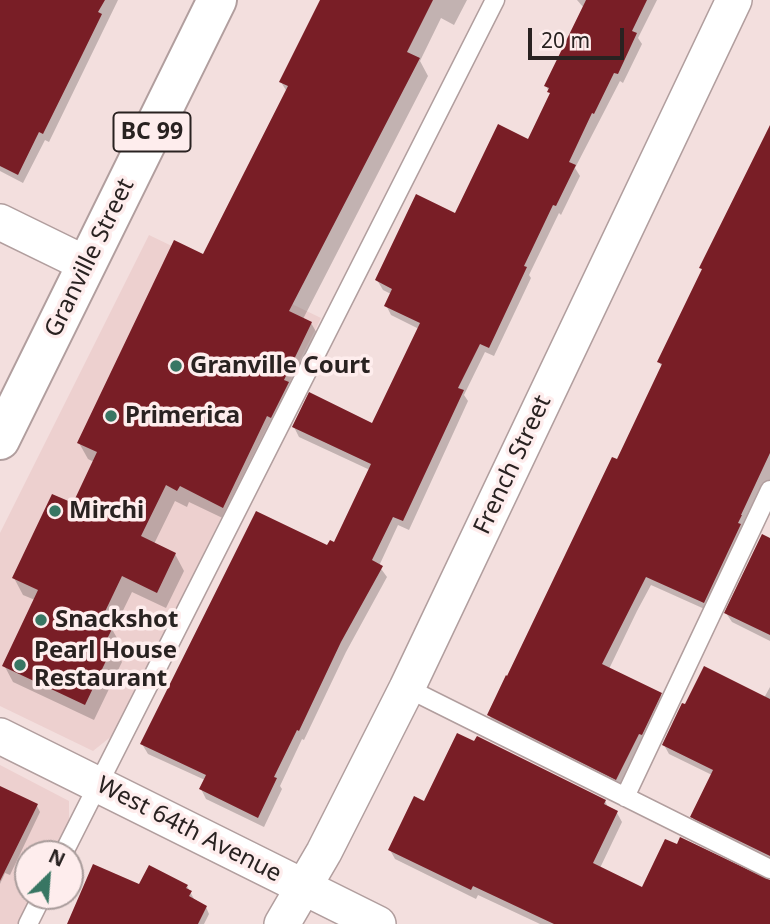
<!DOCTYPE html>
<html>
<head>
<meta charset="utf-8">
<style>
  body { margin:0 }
  #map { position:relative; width:770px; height:924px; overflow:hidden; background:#f3dfde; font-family:"Noto Sans",sans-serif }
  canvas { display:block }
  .north { position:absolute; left:14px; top:840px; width:70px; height:70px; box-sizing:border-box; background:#feeded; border:2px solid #a99c9b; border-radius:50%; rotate:25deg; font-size:19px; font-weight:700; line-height:28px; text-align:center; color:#292221 }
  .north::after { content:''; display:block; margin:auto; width:24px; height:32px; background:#387663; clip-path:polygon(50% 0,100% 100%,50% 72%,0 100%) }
  .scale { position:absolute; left:528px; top:28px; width:96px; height:32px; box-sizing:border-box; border:4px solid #292221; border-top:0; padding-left:9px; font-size:21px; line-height:24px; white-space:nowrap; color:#292221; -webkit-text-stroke:5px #feeded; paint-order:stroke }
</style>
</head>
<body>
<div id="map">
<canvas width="770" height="924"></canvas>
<div class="north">N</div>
<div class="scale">20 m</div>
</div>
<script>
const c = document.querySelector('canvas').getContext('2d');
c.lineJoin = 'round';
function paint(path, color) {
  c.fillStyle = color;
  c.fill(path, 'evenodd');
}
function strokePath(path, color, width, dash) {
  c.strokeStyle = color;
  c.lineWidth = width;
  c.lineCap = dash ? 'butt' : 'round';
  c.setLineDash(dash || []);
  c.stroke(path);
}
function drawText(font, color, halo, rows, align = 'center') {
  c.font = font + ' "Noto Sans",sans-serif';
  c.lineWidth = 7;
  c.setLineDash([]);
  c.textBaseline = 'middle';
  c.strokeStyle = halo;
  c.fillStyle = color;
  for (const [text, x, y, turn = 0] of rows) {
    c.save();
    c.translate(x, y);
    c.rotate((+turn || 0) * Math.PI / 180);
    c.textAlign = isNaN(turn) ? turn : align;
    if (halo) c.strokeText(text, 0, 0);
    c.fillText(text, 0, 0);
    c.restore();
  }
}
paint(new Path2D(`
  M149 235 321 318 113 735 93 751 0 706V533Z
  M0 765 69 801V824L53 854H28V896H32L18 924H0Z`), '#edd0cf');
paint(new Path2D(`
  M0 0H118L49 142 45 140 23 183 0 171Z
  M330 0H467L454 25 441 18 420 61 428 76 303 319 311 323 321 340 233 523 189 502 187 507 175 501 154 544 175 554 184 571 166 608 132 592 113 631 121 645 117 653 122 662 94 720 13 682 4 665 35 600 23 595 14 578 73 506 94 462 88 459 79 443 204 256 287 92 281 82Z
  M577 0H657L638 38 642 44 623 83 620 81 575 168 580 176 561 215 559 213 529 275 531 278 494 356 485 352 464 395 468 401 409 530 398 525 379 566 387 577 346 652 304 740 302 739 280 786 282 789 264 827 206 799 201 789 205 780 148 754 142 744 328 547 334 545 370 470 299 437 294 427 373 425 419 329 391 315 386 305 391 294 383 290 377 280 456 215 529 141 551 95 546 86 584 8Z
  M770 130V482L768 481 743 532 709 611 651 585 637 611 609 669 660 694 666 703 621 788 494 724 489 715 618 462 662 367 659 362 703 271 701 268Z
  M770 540V641L732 622 726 613Z
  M770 687V862L698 826 692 816 712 775 669 754 664 745 764 698Z
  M0 788 37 806 40 812 10 875 5 873 0 884Z
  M605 801 609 809 617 813 622 822 600 868 643 889H770V924H540L478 895 476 899 395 859 390 850 425 803Z
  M187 886 194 899 206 907 209 914 204 924H70L140 887Z`), '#0003');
paint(new Path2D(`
  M0 0H105L98 12 102 14 82 55 43 134 39 132 18 175 0 166Z
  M320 0H433L407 52 420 58 289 311 312 322 284 380 289 382 271 418 267 416 223 508 180 486 177 491 166 485 141 536 176 553 157 593 122 576 101 620 113 627 106 641 114 644 85 705 2 666 38 590 12 578 52 494 73 503 97 452 77 443 174 240 203 254 288 86 279 82Z
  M586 0H647L632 31 637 33 618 74 614 73 594 114 592 113 569 162 576 165 556 206 553 205 524 266 527 267 489 348 480 344 458 388 464 390 403 521 393 517 372 560 383 566 341 642 299 731 297 730 274 777 277 778 258 818 199 789 206 775 140 744 256 511 327 545 330 540 334 542 371 464 292 427 309 392 372 423 420 323 384 306 392 289 375 280 416 194 455 213 498 124 528 139 550 93 547 92 549 88 544 86Z
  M770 125V453L741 515H742L738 523 741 524 704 603 646 577 602 664 662 693 642 735 639 734 616 780 487 715 506 675 507 676 612 457 617 459 662 364 657 362 702 269 699 268Z
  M762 534 770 538V635L724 613Z
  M704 666 770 699V856L690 817 713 770 662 745 682 703 685 704Z
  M457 733 474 741 477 736 606 800 604 804 618 811 593 863 642 887 665 839 677 844 680 837 770 880V924H554L473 886 471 890 388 850 414 796 424 801Z
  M0 786 38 804 0 881Z
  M93 864 139 884 149 865 188 885 186 888 192 891 189 896 207 906 198 924H67Z`), '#791e26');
const service = new Path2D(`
  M407 688 770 869
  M625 797 770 490
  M63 854 495 0
  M28 924 42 896`);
const minor = new Path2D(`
  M0 222 86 264
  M0 736 378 924
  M282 924 324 852 407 688 734 0`);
const trunk = new Path2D(`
  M0 440 217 0`);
strokePath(service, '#b19e9e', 21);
strokePath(minor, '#b19e9e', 38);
strokePath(trunk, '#b19e9e', 42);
strokePath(service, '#fff', 18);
strokePath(minor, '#fff', 35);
strokePath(trunk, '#fff', 38);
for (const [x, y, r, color] of [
  [176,366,7,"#387663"],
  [111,416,7,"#387663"],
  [55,511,7,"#387663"],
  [41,620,7,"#387663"],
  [20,665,7,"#387663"]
]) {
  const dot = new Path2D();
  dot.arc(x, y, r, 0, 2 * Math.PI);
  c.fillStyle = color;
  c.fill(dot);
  strokePath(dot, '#feeded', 2.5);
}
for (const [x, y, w] of [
  [152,132,77]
]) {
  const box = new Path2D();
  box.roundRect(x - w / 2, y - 19.5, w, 39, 5);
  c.fillStyle = '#feeded';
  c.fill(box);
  strokePath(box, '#292221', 2);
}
drawText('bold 23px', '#292221', null, [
  ["BC 99",152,132]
]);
drawText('24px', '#292221', '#feeded', [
  ["Granville Street",90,258,-64],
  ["French Street",513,465,-65],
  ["West 64th Avenue",189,830,27]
]);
drawText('bold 24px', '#292221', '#feeded', [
  ["Granville Court",190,366],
  ["Primerica",125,416],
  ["Mirchi",69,511],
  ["Snackshot",55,620],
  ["Pearl House",34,651],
  ["Restaurant",34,679]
], 'left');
</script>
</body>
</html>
